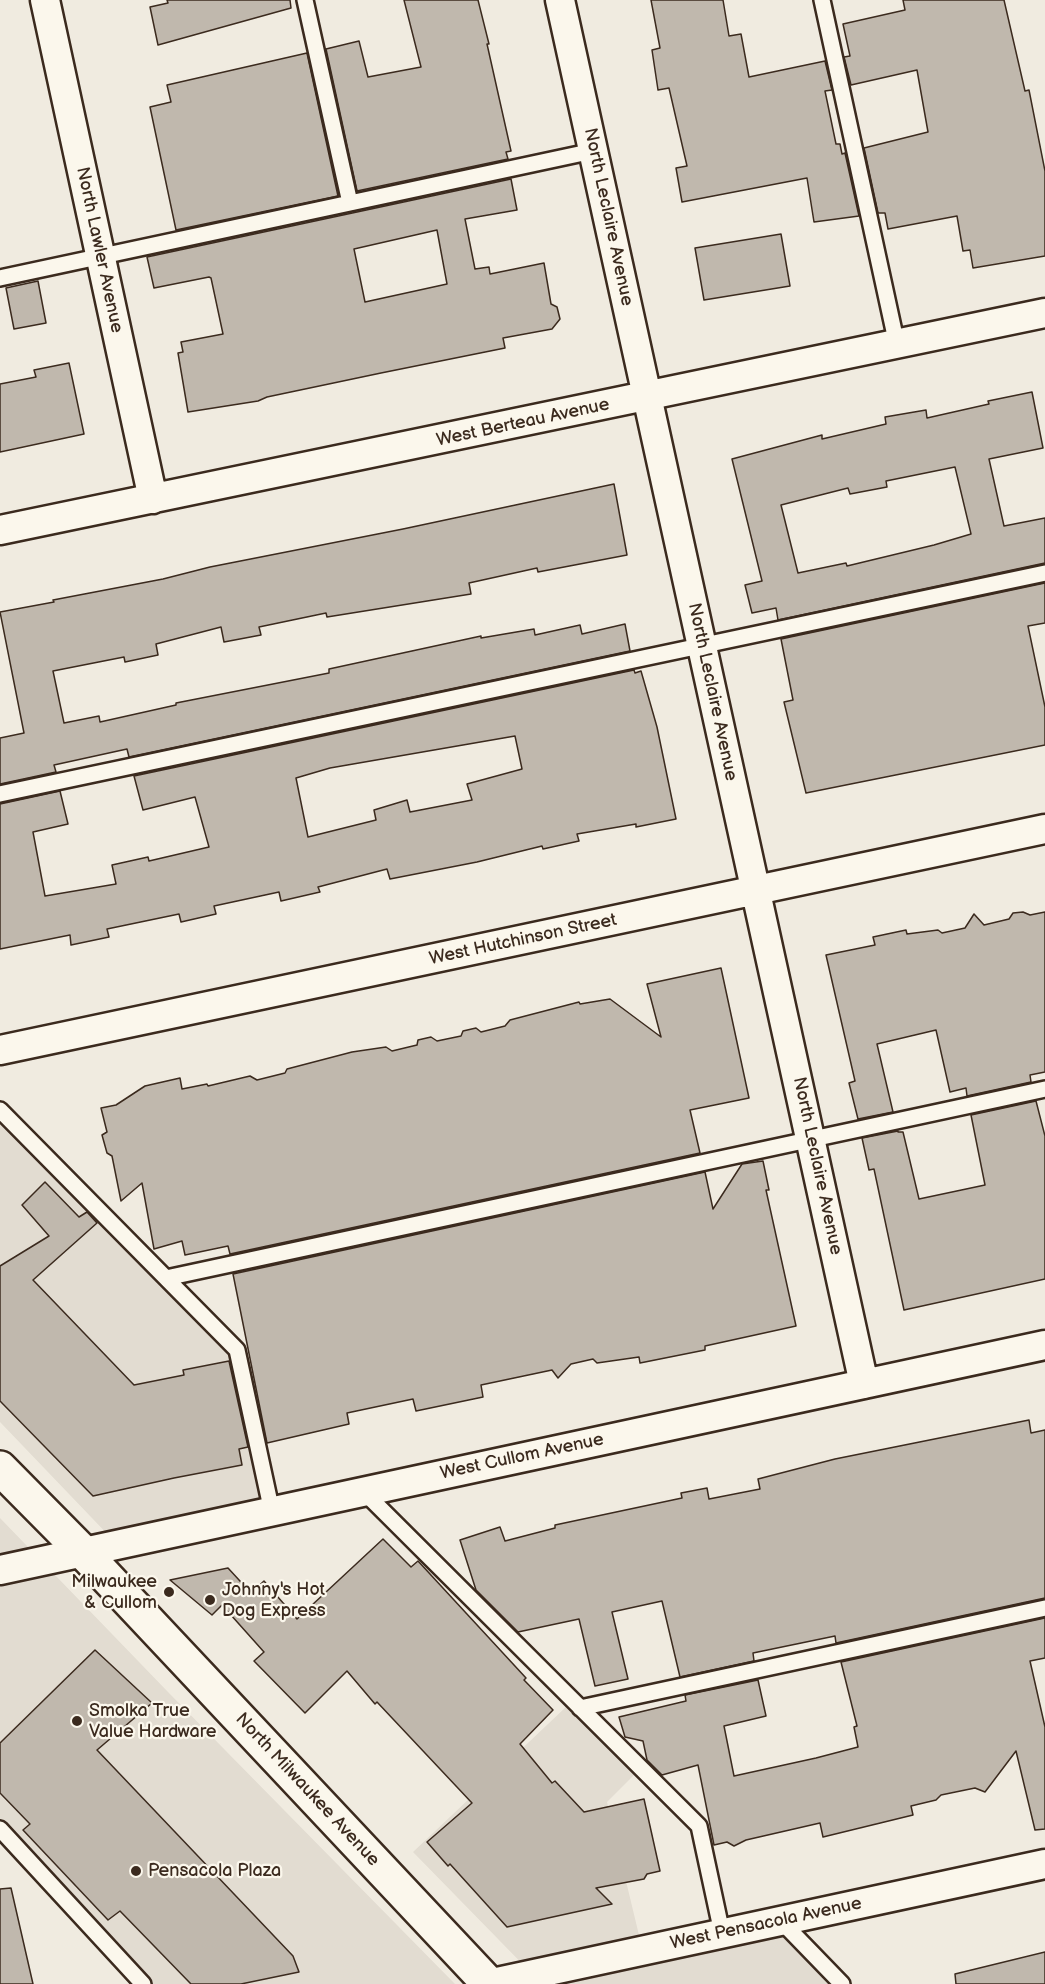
<!DOCTYPE html>
<html>
<head>
<meta charset="utf-8">
<style>
  body { margin:0 }
  canvas { display:block; background:#f0ebe0 }
</style>
</head>
<body>
<canvas width="1045" height="1984"></canvas>
<script>
const c = document.querySelector('canvas').getContext('2d');
c.lineJoin = 'round';
function paint(path, color) {
  c.fillStyle = color;
  c.fill(path, 'evenodd');
}
function strokePath(path, color, width, dash) {
  c.strokeStyle = color;
  c.lineWidth = width;
  c.lineCap = dash ? 'butt' : 'round';
  c.setLineDash(dash || []);
  c.stroke(path);
}
function drawText(font, color, halo, rows, align = 'center') {
  c.font = font + ' "Balsamiq Sans",sans-serif';
  c.lineWidth = 4.5;
  c.setLineDash([]);
  c.textBaseline = 'middle';
  c.strokeStyle = halo;
  c.fillStyle = color;
  for (const [text, x, y, turn = 0] of rows) {
    c.save();
    c.translate(x, y);
    c.rotate((+turn || 0) * Math.PI / 180);
    c.textAlign = isNaN(turn) ? turn : align;
    if (halo) c.strokeText(text, 0, 0);
    c.fillText(text, 0, 0);
    c.restore();
  }
}
paint(new Path2D(`
  M0 1119 232 1352 268 1508 114 1541 0 1422Z
  M0 1518 168 1692 455 1984H152L10 1825 0 1826Z
  M567 1706 637 1772 607 1802 644 1956 779 1926 836 1984H542L413 1852Z`), '#e2dcd1');
const building = new Path2D(`
  M167 0H290L291 8 158 45 150 7 168 3Z
  M404 0H478L489 44H487L511 151 506 152 508 159 357 191 326 49 359 41 368 77 421 67Z
  M651 0H723L729 36 741 34 749 77 825 61 832 90 825 91 836 144H840L842 154 845 153 859 216 814 222 807 178 682 202 676 168 687 166 669 88 658 90 652 50 660 48Z
  M903 0H1004L1025 91 1029 90 1045 171V256L973 268 970 250 963 251 957 216 888 229 885 213H878L864 148 928 132 917 70 851 85 844 57 850 56 843 24 905 10Z
  M307 53 338 196 176 230 150 107 171 102 167 85Z
  M511 179 517 210 465 219 475 269 489 267 490 274 544 263 551 304 557 307 560 319 552 329 503 338 505 348 381 373 267 397 258 401 188 412 178 353 183 352 181 342 223 334 211 278 209 277 154 288 147 257ZM437 230 447 284 365 302 354 249Z
  M781 234 790 286 704 300 695 248Z
  M38 281 46 323 14 329 6 288Z
  M69 363 84 434 0 452V384L36 377 34 370Z
  M1032 392 1043 448 989 459 1004 526 1045 518V563L778 620 776 608 752 613 745 585 762 581 732 459 822 435V439L886 424 885 417 926 410 927 418 989 404 988 401ZM955 467 971 534 934 545 847 566 846 563 798 573 781 505 848 488 850 494 887 487 886 481Z
  M614 484 627 555 538 572 537 568 469 583 471 594 327 617 326 613 259 627 261 635 224 642 221 627 156 644 158 655 125 662 124 657 53 671 64 723 99 716 100 722 176 705V703L329 673V669L481 636V638L534 629 535 635 580 625 582 634 625 624 630 651 129 757 127 749 54 765 56 772 0 784V738L24 733 0 612 54 602 53 600 163 579 210 567 403 529Z
  M1045 583V623L1028 626 1045 707V745L806 793 784 702 793 700 781 639Z
  M634 670 635 673 641 671 657 727 676 819 636 827V824L577 834 579 841 543 849 542 846 477 862 390 879 387 869 318 887 320 892 281 901 279 892 214 906 216 914 181 922 179 914 107 929 109 937 71 945 70 935 0 949V804L60 791 68 824 33 832 45 896 116 884 112 865 148 857 149 861 209 847 195 797 143 810 134 776ZM515 736 522 769 467 784 472 800 410 812 407 800 374 810 376 820 308 837 296 778 330 768Z
  M1023 912 1030 915 1045 912V1072L1030 1075 1031 1082 967 1096 966 1088 950 1092 936 1030 877 1044 893 1112 858 1119 849 1083 855 1081 826 955 875 945 873 937 906 930 907 934 938 930 942 933 965 928 974 914 984 925 1009 919 1013 913Z
  M721 968 749 1098 690 1110 700 1153 230 1254 228 1246 185 1255 182 1241 154 1249 142 1183 121 1201 112 1156 107 1153 102 1135 107 1132 101 1108 116 1105 145 1086 180 1078 182 1089 207 1084 208 1086 250 1076 257 1080 285 1073 287 1069 352 1052 386 1047 392 1051 417 1045 418 1040 431 1037 437 1041 461 1036 463 1031 476 1028 481 1032 505 1026 510 1020 579 1002 580 1004 610 999 661 1037 647 984Z
  M1036 1101 1045 1136V1279L904 1310 874 1169 869 1170 862 1138 898 1131V1132H903L919 1199 985 1185 971 1115Z
  M763 1161 769 1190H766L796 1326 705 1346V1350L640 1363 639 1357 597 1363 593 1359 571 1364 558 1378 552 1370 481 1385 483 1397 416 1411 413 1399 347 1413 349 1424 267 1443 233 1274 705 1172 713 1209 742 1164Z
  M45 1182 79 1217 87 1212 97 1223 33 1280 134 1385 184 1375 183 1370 229 1361 248 1447 239 1449 242 1465 174 1478 93 1496 0 1401V1266L49 1236 22 1205Z
  M1029 1420 1031 1433 1045 1430V1598L836 1643 835 1636 753 1653 754 1661 680 1677 662 1601 612 1612 628 1679 595 1686 579 1619 518 1632 476 1590 460 1540 500 1527 505 1541 555 1528V1525L682 1498 681 1493 707 1488 709 1499 760 1489 758 1479 835 1459Z
  M383 1539 411 1567 418 1561 526 1678 524 1680 553 1710 520 1744 552 1783 555 1781 584 1812 644 1799 660 1871 647 1874 644 1879 596 1888 612 1904 507 1927 450 1864 448 1866 427 1842 472 1803 377 1702 375 1704 347 1671 305 1713 254 1661 264 1652 222 1605 212 1615 170 1580 228 1568 251 1593 264 1581 297 1619Z
  M1045 1618V1658L1030 1661 1045 1727V1829L1035 1830 1016 1751 985 1792 975 1788 941 1795 936 1800 911 1806 913 1815 823 1837 820 1823 746 1840 734 1846 727 1842 714 1845 698 1765 662 1775 647 1760 643 1741 625 1737 619 1717 686 1701 685 1695 758 1680 766 1716 724 1726 734 1776 816 1758 858 1747 854 1727 857 1726 841 1662Z
  M95 1650 152 1703 97 1750 293 1956 299 1972 241 1984H191L120 1911 108 1920 23 1830 30 1824 0 1793V1743Z
  M11 1888 33 1984H0V1889Z
  M1045 1952V1984H956L955 1974Z`);
paint(building, '#c0b8ad');
strokePath(building, '#3b2a1e', 1.5);
const service = new Path2D(`
  M305 0 350 203
  M822 0 897 345
  M0 278 593 151
  M0 794 1045 573
  M0 1110 237 1350 272 1512
  M166 1278 1045 1089
  M364 1492 699 1826 722 1933
  M580 1708 1045 1608
  M0 1829 143 1984
  M781 1921 842 1984`);
const minor = new Path2D(`
  M45 0 153 499
  M560 0 864 1384
  M0 530 1045 313
  M0 1050 1045 829
  M0 1570 1045 1345
  M488 1984 1045 1864`);
const secondary = new Path2D(`
  M0 1468 83 1552 489 1984`);
strokePath(service, '#3b2a1e', 20);
strokePath(minor, '#3b2a1e', 33);
strokePath(secondary, '#3b2a1e', 38);
strokePath(service, '#fbf7ec', 15);
strokePath(minor, '#fbf7ec', 28);
strokePath(secondary, '#fbf7ec', 33);
for (const [x, y, r, color] of [
  [169,1592,6,"#3b2a1e"],
  [210,1600,6,"#3b2a1e"],
  [77,1721,6,"#3b2a1e"],
  [136,1871,6,"#3b2a1e"]
]) {
  const dot = new Path2D();
  dot.arc(x, y, r, 0, 2 * Math.PI);
  c.fillStyle = color;
  c.fill(dot);
  strokePath(dot, '#fbf7ec', 2);
}
drawText('18px', '#3b2a1e', '#fbf7ec', [
  ["North Leclaire Avenue",608,217,78],
  ["North Lawler Avenue",99,250,78],
  ["West Berteau Avenue",523,423,-12],
  ["North Leclaire Avenue",712,692,78],
  ["West Hutchinson Street",523,940,-12],
  ["North Leclaire Avenue",817,1166,78],
  ["West Cullom Avenue",522,1457,-12],
  ["North Milwaukee Avenue",307,1790,47],
  ["West Pensacola Avenue",766,1924,-12]
]);
drawText('18px', '#3b2a1e', '#fbf7ec', [
  ["Milwaukee",157,1582,"right"],
  ["& Cullom",157,1603,"right"],
  ["Johnny's Hot",222,1590],
  ["Dog Express",222,1611],
  ["Smolka True",89,1711],
  ["Value Hardware",89,1732],
  ["Pensacola Plaza",148,1871]
], 'left');
</script>
</body>
</html>
